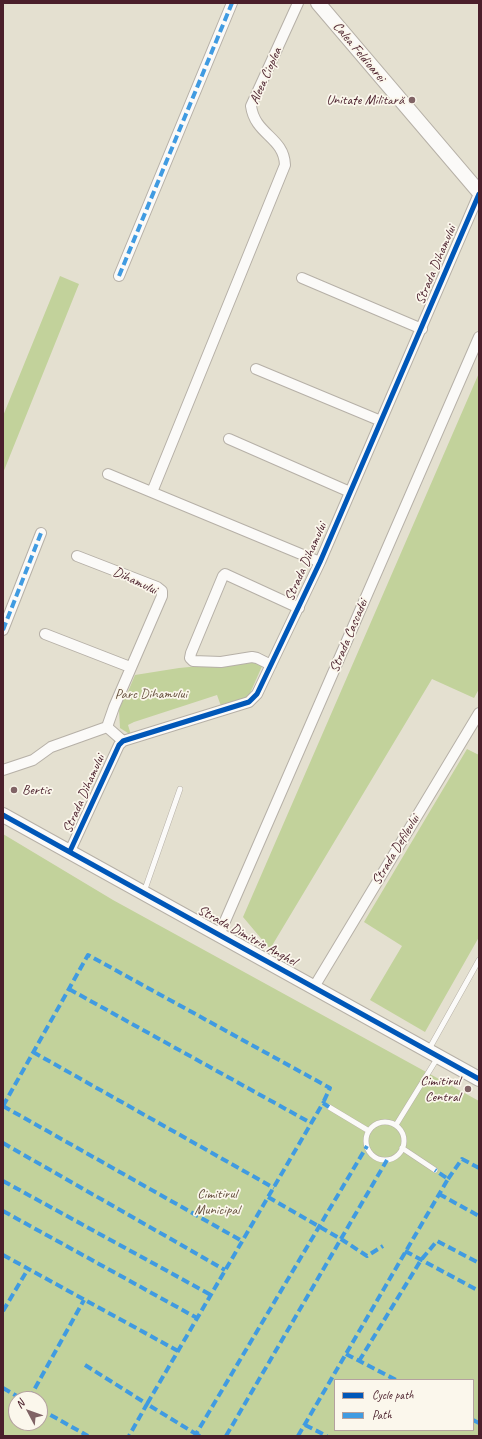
<!DOCTYPE html>
<html>
<head>
<meta charset="utf-8">
<style>
  body { margin:0 }
  #map { position:relative; width:482px; height:1439px; overflow:hidden; background:#e4e0d0; font-family:Caveat,sans-serif }
  canvas { display:block }
  .frame { position:absolute; inset:0; border:4px solid #4a1f2b; pointer-events:none }
  .legend { position:absolute; left:334px; top:1379px; width:140px; height:52px; box-sizing:border-box; background:#fbf7ec; border:1px solid #b4a19f; margin:0; padding:5px 7px; list-style:none; font-size:12px; color:#4a1f2b }
  .legend li { display:flex; align-items:center; gap:8px; height:20px }
  .legend b { width:20px; border:1px solid #b4a19f }
  .north { position:absolute; left:8px; top:1391px; width:40px; height:40px; box-sizing:border-box; background:#fbf7ec; border:1px solid #b4a19f; border-radius:50%; rotate:311deg; font-size:11px; font-weight:700; line-height:16px; text-align:center; color:#4a1f2b }
  .north::after { content:''; display:block; margin:auto; width:14px; height:18px; background:#806365; clip-path:polygon(50% 0,100% 100%,50% 72%,0 100%) }
</style>
</head>
<body>
<div id="map">
<canvas width="482" height="1439"></canvas>
<div class="frame"></div>
<ul class="legend">
<li><b style="height:5px;background:#0057b8"></b>Cycle path</li>
<li><b style="height:5px;background:#409be1"></b>Path</li>
</ul>
<div class="north">N</div>
</div>
<script>
const c = document.querySelector('canvas').getContext('2d');
c.lineJoin = 'round';
function paint(path, color) {
  c.fillStyle = color;
  c.fill(path, 'evenodd');
}
function strokePath(path, color, width, dash) {
  c.strokeStyle = color;
  c.lineWidth = width;
  c.lineCap = dash ? 'butt' : 'round';
  c.setLineDash(dash || []);
  c.stroke(path);
}
function drawText(font, color, halo, rows, align = 'center') {
  c.font = font + ' Caveat,sans-serif';
  c.lineWidth = 3.5;
  c.setLineDash([]);
  c.textBaseline = 'middle';
  c.strokeStyle = halo;
  c.fillStyle = color;
  for (const [text, x, y, turn = 0] of rows) {
    c.save();
    c.translate(x, y);
    c.rotate((+turn || 0) * Math.PI / 180);
    c.textAlign = isNaN(turn) ? turn : align;
    if (halo) c.strokeText(text, 0, 0);
    c.fillText(text, 0, 0);
    c.restore();
  }
}
paint(new Path2D(`
  M60 276 79 284 3 473V416Z
  M479 373V689L474 698 432 679 270 949 243 917Z
  M239 660 263 664 248 698 221 706 217 695 134 722 128 725 131 735 120 728 119 710 120 699 127 694 135 675 179 668 221 664Z
  M467 749 479 755V937L425 1032 370 1000 402 946 364 922Z
  M3 834 113 900 479 1101V1436H3ZM335 1380H473V1430H335ZM16 1399H40V1423H16Z`), '#c2d29b');
const lane = new Path2D(`
  M144 892 180 789
  M428 1051 479 960
  M329 1107 369 1131
  M366 1141a19 19 0 1 1 38 0a19 19 0 1 1-38 0Z
  M396 1125 438 1057
  M402 1148 435 1170`);
const street = new Path2D(`
  M119 276 232 3
  M302 278 422 329
  M256 369 381 421
  M229 439 350 492
  M108 474 320 562
  M152 492 285 165C284 137 255 135 251 106L298 3
  M77 556 157 587 162 591V596L114 707 107 727
  M3 630 41 533
  M45 634 130 667
  M271 665 257 658 252 657 221 662 193 661 190 658 191 653 223 576 225 574 299 608
  M3 770 33 760 51 747 107 727 123 741
  M70 851 119 745 123 741 249 702 257 694 320 562 479 194
  M219 935 479 337
  M314 987 479 713`);
const secondary = new Path2D(`
  M318 3 479 192
  M3 815 479 1079`);
strokePath(lane, '#b6b0a7', 6);
strokePath(street, '#b6b0a7', 12);
strokePath(secondary, '#b6b0a7', 16);
strokePath(lane, '#fbfaf8', 5);
strokePath(street, '#fbfaf8', 10);
strokePath(secondary, '#fbfaf8', 14);
strokePath(new Path2D(`
  M119 276 232 3
  M3 630 41 533
  M69 989 311 1123
  M33 1052 274 1188
  M3 1106 88 955 330 1088 323 1103
  M3 1106 242 1241
  M3 1143 225 1270
  M448 1179 462 1159 479 1168
  M3 1181 211 1295
  M439 1194 479 1216
  M268 1197 341 1239 367 1256 383 1246
  M3 1211 197 1318
  M405 1251 479 1291
  M3 1255 178 1351
  M3 1311 28 1269
  M346 1354 396 1380
  M359 1361 421 1260 437 1241 479 1263
  M85 1365 147 1404 129 1436
  M3 1388 22 1399
  M29 1399 84 1300
  M40 1409 88 1436
  M473 1420 479 1423
  M305 1425 327 1436
  M195 1436 196 1434 147 1404 323 1103 329 1107
  M200 1436 196 1434 367 1146
  M226 1436 387 1160
  M298 1436 448 1179 435 1170
  M479 1436V1435`), '#409be1', 4, [8, 4]);
strokePath(new Path2D(`
  M3 815 479 1079
  M70 851 119 745 123 741 249 702 257 694 320 562 479 194`), '#0057b8', 5);
for (const [x, y, r, color] of [
  [412,100,4,"#806365"],
  [14,790,4,"#806365"],
  [468,1089,4,"#806365"]
]) {
  const dot = new Path2D();
  dot.arc(x, y, r, 0, 2 * Math.PI);
  c.fillStyle = color;
  c.fill(dot);
  strokePath(dot, '#fbf7ec', 1.5);
}
drawText('14px', '#4a1f2b', '#fbf7ec', [
  ["Calea Feldioarei",359,52,50],
  ["Aleea Cioplea",266,76,-66],
  ["Strada Dihamului",436,265,-67],
  ["Strada Dihamului",306,562,-66],
  ["Dihamului",135,581,25],
  ["Strada Cascadei",349,636,-67],
  ["Strada Dihamului",84,794,-66],
  ["Strada Defileului",396,850,-59],
  ["Strada Dimitrie Anghel",247,936,29]
]);
drawText('14px', '#4a1f2b', '#fbf7ec', [
  ["Unitate Militară",404,100],
  ["Bertis",22,790,"left"],
  ["Cimitirul",460,1081],
  ["Central",460,1097]
], 'right');
drawText('14px', '#66513f', '#fbf7ec', [
  ["Parc Dihamului",151,694],
  ["Cimitirul",217,1194],
  ["Municipal",217,1210]
]);
</script>
</body>
</html>
